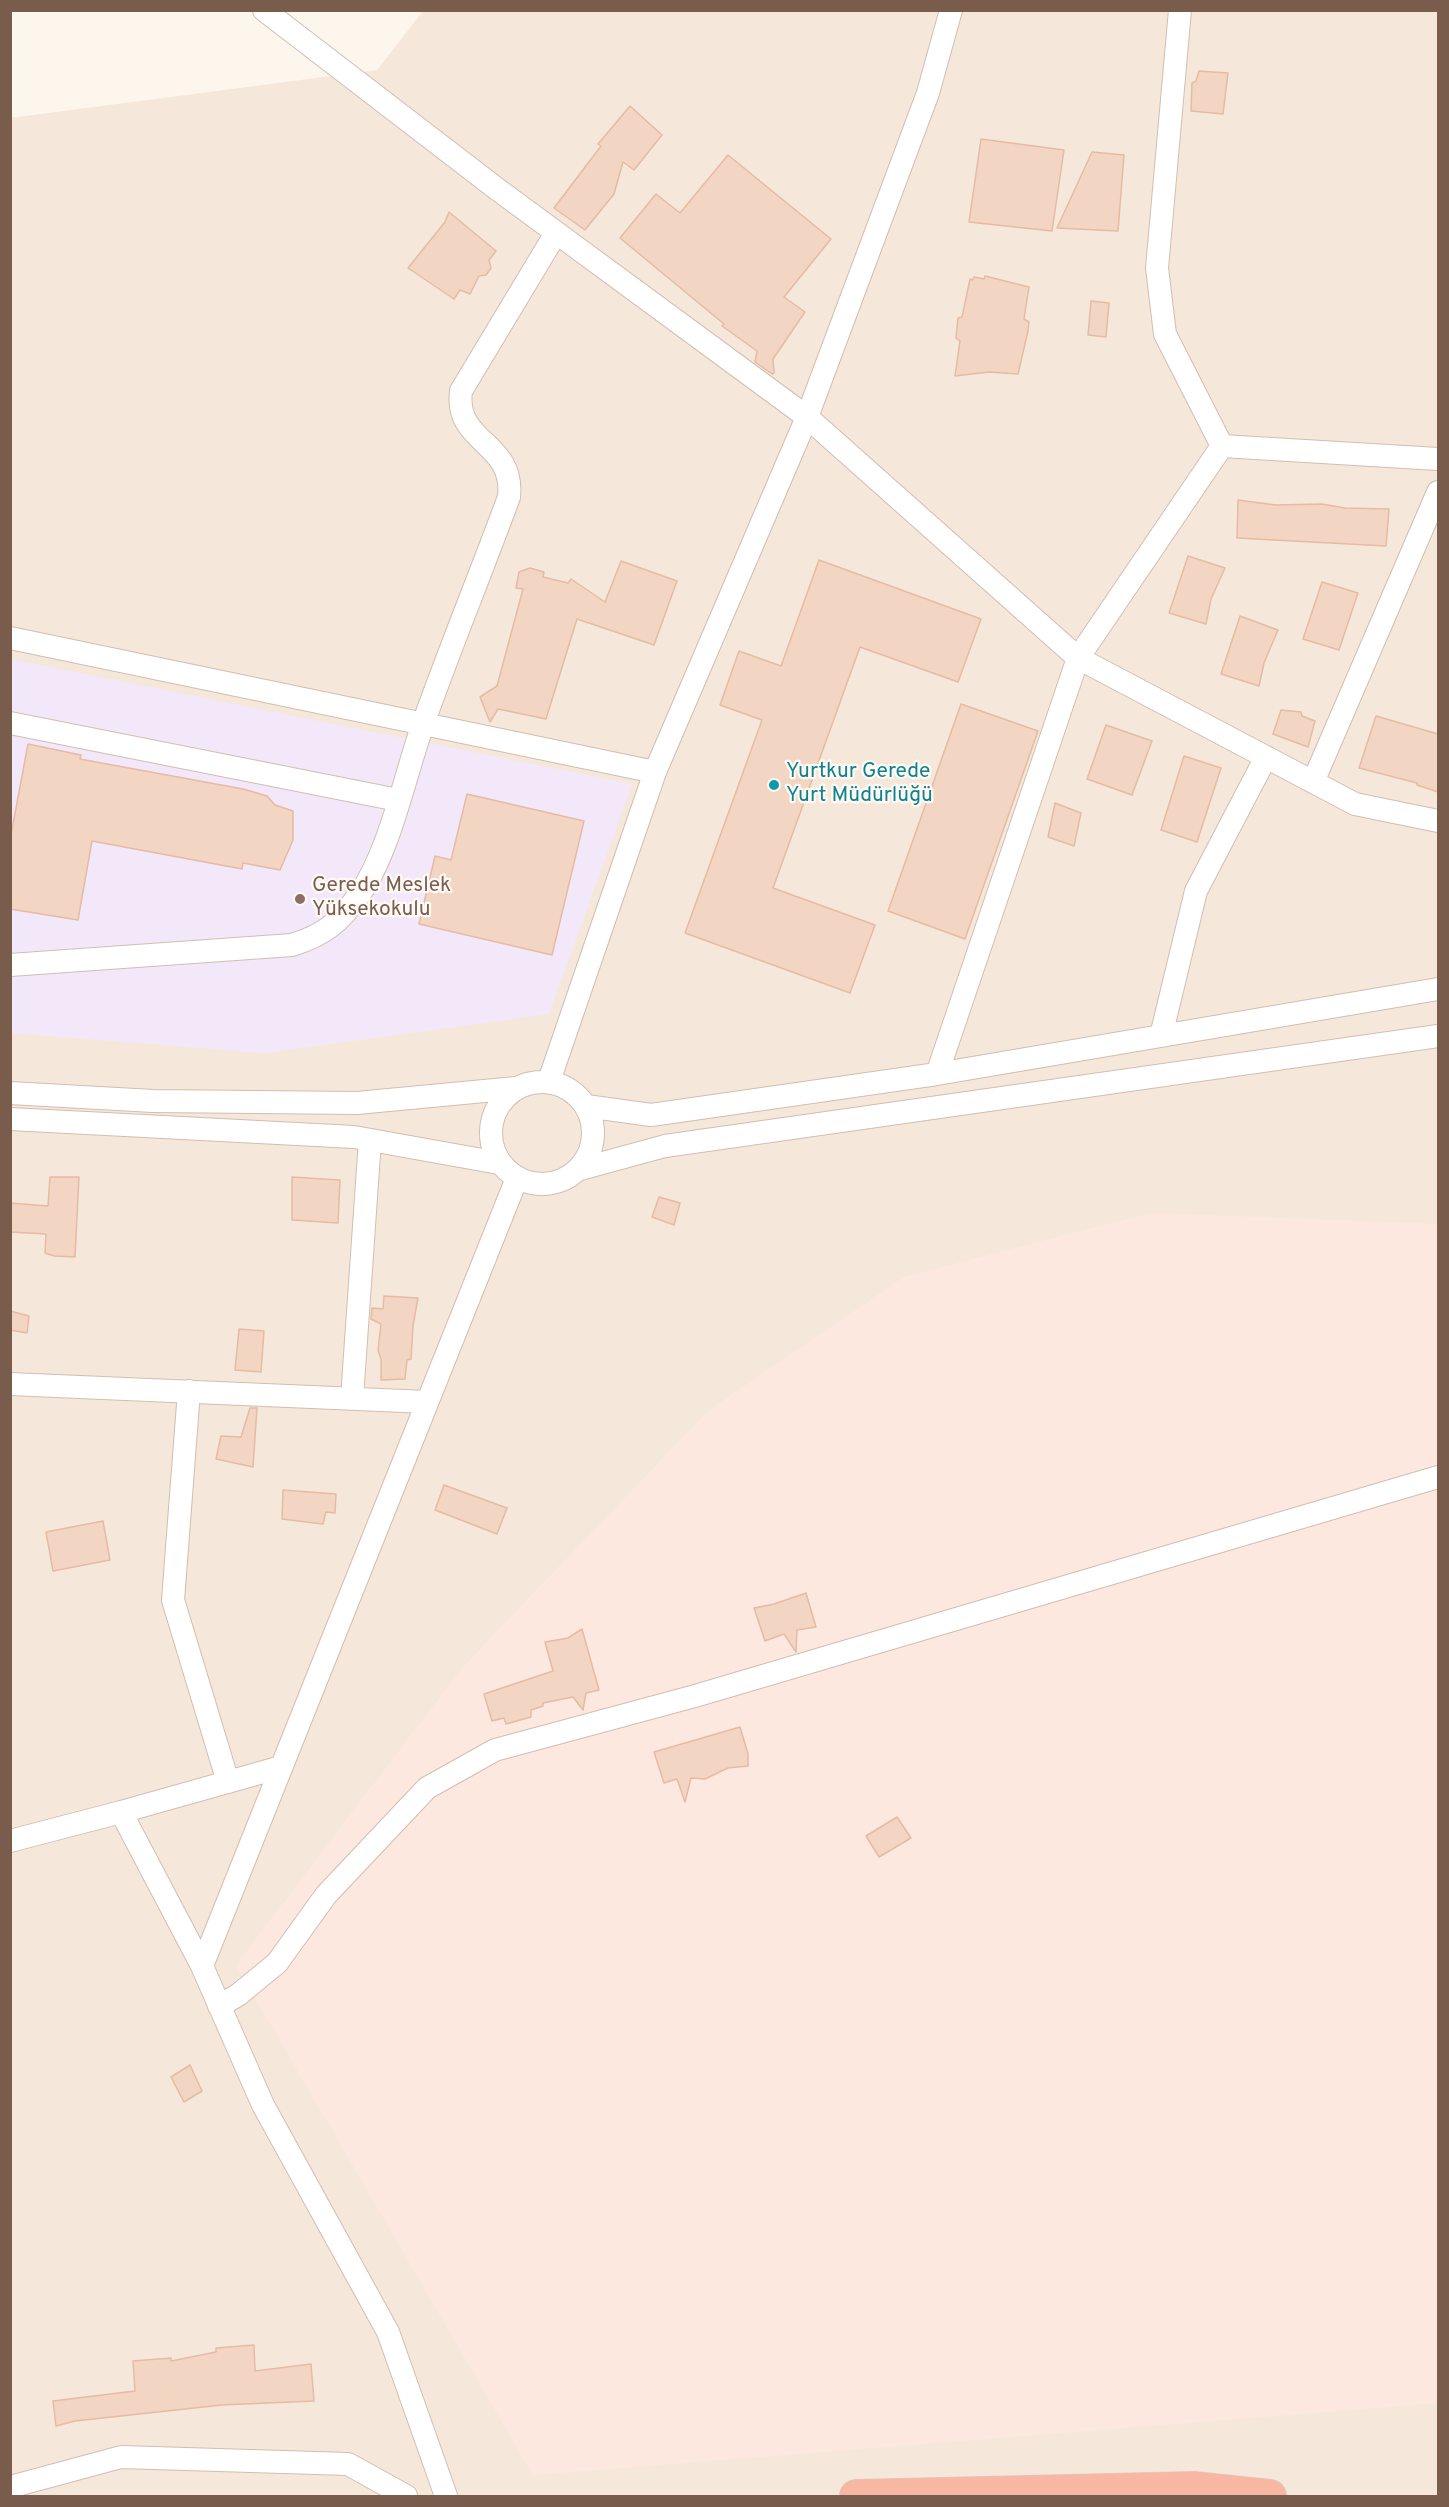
<!DOCTYPE html>
<html>
<head>
<meta charset="utf-8">
<style>
  body { margin:0 }
  #map { position:relative; width:1449px; height:2507px; overflow:hidden; background:#fdf6ec; font-family:Overpass,sans-serif }
  canvas { display:block }
  .frame { position:absolute; inset:0; border:12px solid #7a5c4d; pointer-events:none }
</style>
</head>
<body>
<div id="map">
<canvas width="1449" height="2507"></canvas>
<div class="frame"></div>
</div>
<script>
const c = document.querySelector('canvas').getContext('2d');
c.lineJoin = 'round';
function paint(path, color) {
  c.fillStyle = color;
  c.fill(path, 'evenodd');
}
function strokePath(path, color, width, dash) {
  c.strokeStyle = color;
  c.lineWidth = width;
  c.lineCap = dash ? 'butt' : 'round';
  c.setLineDash(dash || []);
  c.stroke(path);
}
function drawText(font, color, halo, rows, align = 'center') {
  c.font = font + ' Overpass,sans-serif';
  c.lineWidth = 4.5;
  c.setLineDash([]);
  c.textBaseline = 'middle';
  c.strokeStyle = halo;
  c.fillStyle = color;
  for (const [text, x, y, turn = 0] of rows) {
    c.save();
    c.translate(x, y);
    c.rotate((+turn || 0) * Math.PI / 180);
    c.textAlign = isNaN(turn) ? turn : align;
    if (halo) c.strokeText(text, 0, 0);
    c.fillText(text, 0, 0);
    c.restore();
  }
}
paint(new Path2D(`
  M423 11H1438V2496H11L10 118 377 70Z`), '#f5e8da');
paint(new Path2D(`
  M1151 1213 1438 1224V2403L533 2475 236 1965 462 1668 708 1411 904 1277Z`), '#fde8e0');
paint(new Path2D(`
  M10 659 632 784 549 1014 265 1053 11 1033Z`), '#f3e8fa');
const building = new Path2D(`
  M1199 71 1228 73 1223 114 1191 111 1192 83 1196 81Z
  M630 106 662 135 634 170 623 162 614 194 585 230 554 208 601 146 598 144Z
  M981 139 1064 150 1052 231 969 222Z
  M1092 152 1124 155 1118 231 1057 228Z
  M728 155 831 239 784 297 805 312 773 359 774 373 772 374 755 362 757 351 722 326 724 324 620 238 656 194 680 213Z
  M449 212 496 251 489 260 491 268 486 275 479 276 470 294 460 290 454 299 408 268 445 222Z
  M985 276 1029 287 1024 319 1029 322 1028 331 1018 374 989 372 955 376 960 341 956 338 958 318 962 317 970 279 973 280 974 277 984 279Z
  M1091 301 1109 303 1106 337 1088 335Z
  M1238 500 1276 505 1322 504 1345 508 1389 509 1386 546 1237 538Z
  M1188 556 1225 568 1211 599 1206 624 1169 613Z
  M819 560 981 619 958 682 860 647 773 888 875 925 850 993 685 933 762 720 720 705 739 651 781 666Z
  M621 561 677 581 654 645 577 619 546 719 498 709 490 722 480 697 497 686 523 589 516 588 519 572 530 568 544 572 543 577 568 583 571 579 605 602Z
  M1322 582 1358 593 1339 650 1303 639Z
  M1240 616 1278 630 1264 663 1259 686 1221 674Z
  M961 704 1038 731 965 939 888 911Z
  M1281 710 1301 712 1302 716 1315 721 1308 747 1273 734Z
  M1376 716 1438 734V792L1417 785V783L1359 768Z
  M1106 725 1152 741 1132 795 1087 779Z
  M28 744 81 755 80 759 243 789 267 796 275 805 293 811V840L280 870 243 863 242 869 92 841 78 920 10 909V840Z
  M1184 756 1221 768 1197 842 1161 830Z
  M467 794 584 821 552 955 419 924 435 856 451 860Z
  M1055 803 1081 813 1074 846 1048 837Z
  M50 1177H79L75 1257 54 1256 45 1253 46 1234 10 1232V1203L48 1206Z
  M292 1177 340 1180 338 1223 292 1220Z
  M659 1197 680 1203 674 1225 652 1217Z
  M384 1296 418 1298 413 1326 411 1359 407 1360 405 1379 381 1380V1359L378 1350 381 1324 371 1319 372 1308 383 1309Z
  M10 1311 29 1316 27 1333 10 1330Z
  M239 1329 264 1331 261 1372 235 1370Z
  M250 1408H257L253 1467 216 1459 221 1436 241 1437Z
  M444 1485 507 1508 497 1534 435 1510Z
  M283 1490 336 1494 335 1513 326 1512 323 1524 282 1519Z
  M103 1521 110 1560 53 1571 46 1532Z
  M806 1593 816 1627 797 1630 796 1652 784 1634 765 1641 754 1608 774 1604Z
  M582 1629 599 1690 586 1693 583 1710 573 1697 543 1703V1706L531 1710V1717L506 1724 504 1718 492 1721 484 1694 553 1671 545 1642 568 1638Z
  M740 1727 748 1754V1766L728 1768 705 1779 691 1778 685 1802 677 1779 664 1783 654 1752Z
  M897 1817 911 1838 879 1857 866 1836Z
  M190 2065 202 2091 184 2102 171 2077Z
  M254 2345 255 2371 311 2364 314 2401 222 2405 75 2421 56 2426 53 2401 135 2391 133 2361 171 2358V2361L216 2352V2348Z`);
paint(building, '#f3d5c3');
strokePath(building, '#e6bba3', 1.5);
const minor = new Path2D(`
  M264 10 497 189 807 417 928 93 951 10
  M1180 10 1157 268 1165 334 1222 446
  M10 638 655 772
  M10 723 398 800
  M1313 782 1438 492
  M10 965 292 945C324 935 339 923 359 895 390 851 405 775 423 724 450 648 481 573 509 497 515 441 454 444 461 391L556 233
  M1161 1036 1196 891 1266 757
  M937 1074 1078 658 1222 446 1438 459
  M549 1081 655 772 807 417 1078 658 1355 804 1438 821
  M491 1133a51 51 0 1 1 102 0a51 51 0 1 1-102 0Z
  M10 1093 153 1101 357 1103 516 1088
  M586 1106 651 1115 937 1074 1438 989
  M10 1119 354 1137 499 1163
  M577 1170 665 1146 1438 1036
  M10 1384 427 1402
  M189 1391 173 1600 228 1782
  M352 1398 370 1140
  M121 1812 281 1767
  M10 1841 121 1812 202 1966
  M219 2006 238 1995 277 1963 326 1895 427 1788 495 1750 695 1696 1438 1477
  M10 2487 121 2457 348 2464 406 2496
  M446 2496 388 2332 263 2105 202 1966 517 1178`);
const highway = new Path2D(`
  M856 2496 1194 2488 1270 2496`);
strokePath(minor, '#d1beb0', 24);
strokePath(highway, '#dad1cd', 34);
strokePath(minor, '#fff', 22);
strokePath(highway, '#f7b7a3', 33);
for (const [x, y, r, color] of [
  [774,785,6,"#0f9aa8"],
  [300,899,6,"#8d6e63"]
]) {
  const dot = new Path2D();
  dot.arc(x, y, r, 0, 2 * Math.PI);
  c.fillStyle = color;
  c.fill(dot);
  strokePath(dot, '#fffaf3', 2);
}
drawText('21px', '#0d838f', '#fffaf3', [
  ["Yurtkur Gerede",786,773],
  ["Yurt Müdürlüğü",786,797]
], 'left');
drawText('21px', '#785e54', '#fffaf3', [
  ["Gerede Meslek",312,887],
  ["Yüksekokulu",312,911]
], 'left');
</script>
</body>
</html>
